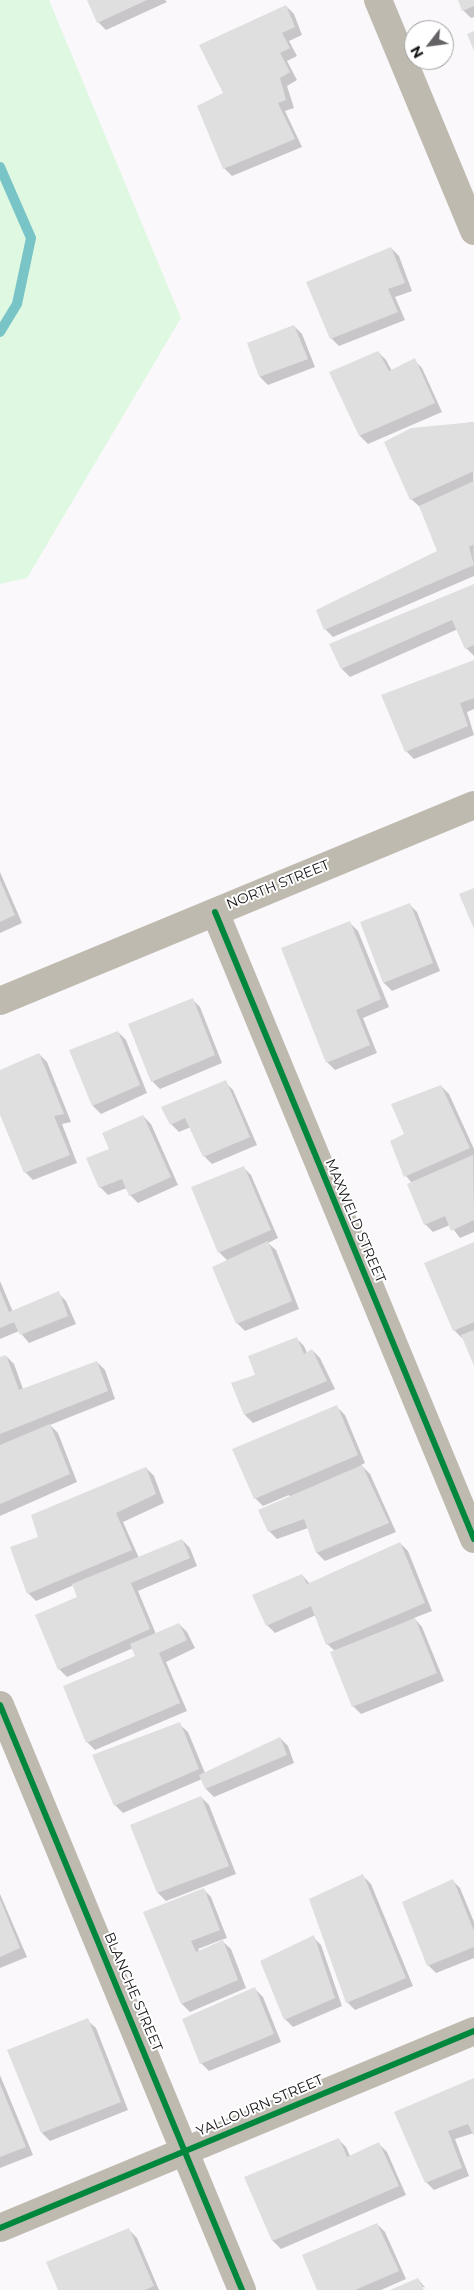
<!DOCTYPE html>
<html>
<head>
<meta charset="utf-8">
<style>
  body { margin:0 }
  #map { position:relative; width:474px; height:2290px; overflow:hidden; background:#faf8fb; font-family:Montserrat,sans-serif }
  canvas { display:block }
  .north { position:absolute; left:404px; top:20px; width:50px; height:50px; box-sizing:border-box; background:#fff; border:1px solid #a1a0a1; border-radius:50%; rotate:240deg; font-size:14px; font-weight:700; line-height:20px; text-align:center; color:#141214 }
  .north::after { content:''; display:block; margin:auto; width:18px; height:22px; background:#646265; clip-path:polygon(50% 0,100% 100%,50% 72%,0 100%) }
</style>
</head>
<body>
<div id="map">
<canvas width="474" height="2290"></canvas>
<div class="north">N</div>
</div>
<script>
const c = document.querySelector('canvas').getContext('2d');
c.lineJoin = 'round';
function paint(path, color) {
  c.fillStyle = color;
  c.fill(path, 'evenodd');
}
function strokePath(path, color, width, dash) {
  c.strokeStyle = color;
  c.lineWidth = width;
  c.lineCap = dash ? 'butt' : 'round';
  c.setLineDash(dash || []);
  c.stroke(path);
}
function drawText(font, color, halo, rows, align = 'center') {
  c.font = font + ' Montserrat,sans-serif';
  c.lineWidth = 4;
  c.setLineDash([]);
  c.textBaseline = 'middle';
  c.strokeStyle = halo;
  c.fillStyle = color;
  for (const [text, x, y, turn = 0] of rows) {
    c.save();
    c.translate(x, y);
    c.rotate((+turn || 0) * Math.PI / 180);
    c.textAlign = isNaN(turn) ? turn : align;
    if (halo) c.strokeText(text, 0, 0);
    c.fillText(text, 0, 0);
    c.restore();
  }
}
paint(new Path2D(`
  M0 0H49L181 318 27 578 0 584Z`), '#dff8e1');
paint(new Path2D(`
  M88 0H165L167 2 106 30 98 22Z
  M459 0H474V17L471 18 463 10Z
  M286 6 294 14 302 35 289 41 297 56 287 61 297 80 287 86 294 108 285 111 302 147 232 176 224 168Z
  M391 248 399 256 412 291 395 297 405 320 339 346 331 338Z
  M294 326 302 334 315 367 268 385 260 377Z
  M378 352 386 360 392 371 414 360 422 368 442 412 368 444 360 436 331 373Z
  M473 422 474 576 333 637 325 629 439 552 420 507 411 499V430Z
  M474 585V656L466 648 458 629 350 677 342 669 330 644Z
  M474 662V709L467 712 474 735 414 759 406 751Z
  M0 872 22 923 0 933Z
  M409 904 417 912 440 971 392 991 384 983 362 922Z
  M350 923 358 931 389 1007 363 1018 377 1053 335 1070 327 1062Z
  M192 999 200 1007 222 1063 160 1089 152 1081Z
  M118 1032 126 1040 147 1093 101 1114 93 1106 71 1050Z
  M39 1054 47 1062 71 1122 62 1124 77 1163 33 1180 25 1172 0 1112V1071Z
  M225 1082 233 1090 257 1145 212 1164 204 1156 191 1127 179 1132 171 1124Z
  M441 1086 449 1094 474 1149V1232L460 1238 450 1225 433 1232 425 1224 412 1183 406 1176 405 1135Z
  M143 1116 151 1124 178 1185 138 1203 130 1195 127 1188 108 1195 100 1187 111 1150Z
  M243 1167 251 1175 278 1238 268 1243 276 1250 299 1309 245 1331 237 1323 228 1261 219 1252Z
  M474 1244V1363L464 1338H462L454 1330Z
  M0 1281 13 1312 58 1293 66 1301 76 1324 29 1343 19 1331 0 1339Z
  M296 1338 304 1346 307 1353 312 1350 320 1358 335 1389 253 1423 245 1415 233 1383 256 1375Z
  M6 1356 14 1364 23 1389 97 1362 105 1370 115 1399 50 1425 58 1433 77 1482 0 1516V1359Z
  M337 1407 345 1415 365 1463 361 1465 370 1474 396 1532 325 1561 317 1553 308 1528 277 1539 269 1531 290 1497 289 1495 263 1506 255 1498Z
  M146 1468 154 1476 164 1503 123 1522 139 1558 182 1540 190 1548 197 1566 138 1591 156 1634 179 1624 187 1632 195 1648 166 1662 187 1711 95 1750 87 1742 137 1656 133 1648 67 1677 59 1669 78 1598 74 1585 36 1601 28 1593 40 1537Z
  M400 1543 408 1551 432 1611 414 1618 422 1627 444 1681 361 1714 353 1706 335 1651 327 1644 316 1615 275 1633 267 1625 302 1575 310 1584Z
  M179 1724 188 1732 205 1773 280 1738 288 1746 294 1763 214 1797 206 1789 202 1779 123 1813 115 1805Z
  M201 1797 209 1805 236 1874 166 1901 158 1893Z
  M363 1876 371 1884 413 1986 355 2010 347 2002Z
  M452 1880 460 1888 474 1922V1958L436 1973 428 1965Z
  M203 1889 211 1897 227 1938 221 1940 231 1949 246 1988 190 2012 182 2004 145 1913ZM221 1940 222 1942 200 1952 198 1949Z
  M0 1894 27 1957 0 1968Z
  M313 1937 321 1945 342 2006 293 2027 285 2019Z
  M255 1989 263 1997 281 2042 209 2071 201 2063Z
  M87 2020 96 2028 128 2110 50 2141 42 2133Z
  M0 2075 33 2155 0 2168Z
  M474 2079V2133L455 2139 469 2176 434 2190 426 2182 396 2113Z
  M338 2139 346 2147 350 2156 379 2144 387 2152 406 2195 281 2249 273 2241 246 2178Z
  M377 2224 385 2232 406 2279 381 2290H318Z
  M129 2230 137 2238 159 2290H59Z
  M418 2279 427 2290 424 2287H421L422 2290H393Z`), '#0003');
strokePath(new Path2D(`
  M0 167 31 238 17 304 0 332`), '#78c4c6', 10);
paint(new Path2D(`
  M87 0H147L97 23Z
  M458 0H474V6L462 11Z
  M286 5 295 27 282 33 290 48 280 53 290 72 280 78 286 100 278 103 295 139 223 169 197 106 223 93 199 45Z
  M474 31V51L467 34Z
  M391 247 405 283 388 289 398 312 330 339 306 282Z
  M294 325 308 359 259 377 247 343Z
  M378 351 389 371 415 358 435 403 359 436 329 372Z
  M474 422V471L410 500 384 442 411 428Z
  M474 481V544L469 547 474 565 324 630 316 610 437 551 419 506Z
  M474 584V645L465 649 452 620 341 669 329 644Z
  M474 660V698L460 703 468 726 405 752 381 695Z
  M0 880 15 915 0 922Z
  M474 888V929L459 894Z
  M410 903 433 963 383 983 360 922Z
  M350 921 381 999 356 1010 370 1045 326 1063 281 948Z
  M193 998 215 1055 151 1082 128 1024Z
  M118 1031 140 1085 92 1106 69 1050Z
  M39 1053 64 1114 54 1116 70 1155 24 1173 0 1115V1070Z
  M226 1080 250 1137 203 1157 185 1118 170 1125 161 1107Z
  M441 1085 470 1148 404 1177 390 1141 404 1134 391 1104Z
  M143 1115 171 1177 129 1196 122 1179 99 1188 86 1158 109 1149 102 1133Z
  M473 1155 474 1220 451 1231 445 1216 424 1225 407 1184Z
  M244 1166 271 1230 218 1253 191 1187Z
  M268 1241 292 1301 236 1324 212 1267Z
  M474 1242V1322L453 1331 424 1263Z
  M0 1290 9 1312 59 1291 68 1316 20 1335 14 1322 0 1328Z
  M474 1330V1366L461 1335Z
  M297 1337 304 1354 312 1349 327 1381 244 1415 231 1383 255 1375 248 1356Z
  M6 1355 19 1390 97 1361 108 1391 0 1434V1357Z
  M337 1405 358 1455 254 1499 232 1449Z
  M50 1424 70 1474 0 1504V1445Z
  M362 1465 389 1523 316 1553 304 1519 268 1532 258 1510Z
  M146 1467 156 1494 116 1513 132 1550 27 1594 10 1547 38 1537 31 1515Z
  M182 1539 190 1558 131 1583 150 1629 58 1670 35 1615 77 1597 72 1584Z
  M400 1542 425 1603 326 1645 311 1606 266 1626 252 1595 302 1574 307 1584Z
  M415 1618 437 1673 352 1707 330 1652Z
  M179 1623 187 1640 159 1653 180 1703 86 1743 63 1686 135 1656 130 1644Z
  M180 1722 199 1769 114 1806 92 1755Z
  M280 1737 287 1755 205 1789 199 1775Z
  M201 1796 229 1866 157 1893 130 1825Z
  M363 1874 406 1978 346 2003 309 1899Z
  M453 1879 474 1931V1947L427 1966 402 1902Z
  M204 1888 220 1930 191 1941 196 1952 223 1940 238 1980 181 2004 143 1912Z
  M0 1899 20 1948 0 1957Z
  M314 1935 335 1998 284 2020 260 1961Z
  M255 1987 274 2034 200 2064 182 2019Z
  M88 2018 121 2102 41 2133 7 2050Z
  M474 2078V2136L468 2124 448 2131 462 2168 425 2183 394 2112Z
  M0 2084 26 2147 0 2157Z
  M339 2138 347 2157 379 2142 399 2186 272 2241 244 2177Z
  M377 2223 399 2271 355 2290H317L302 2255Z
  M129 2228 154 2286 145 2290H58L46 2262Z
  M418 2278 424 2290H390Z`), '#e0dfe0');
strokePath(new Path2D(`
  M378 0 474 231
  M215 912 474 1539
  M0 1001 474 805
  M0 1705 242 2290
  M0 2228 474 2031`), '#bebaaf', 28);
strokePath(new Path2D(`
  M215 912 474 1539
  M0 1705 242 2290
  M0 2228 474 2031`), '#00873e', 6);
drawText('14px', '#141214', '#fff', [
  ["NORTH STREET",278,885,-22],
  ["MAXWELD STREET",355,1221,67],
  ["BLANCHE STREET",133,1992,67],
  ["YALLOURN STREET",260,2106,-23]
]);
</script>
</body>
</html>
